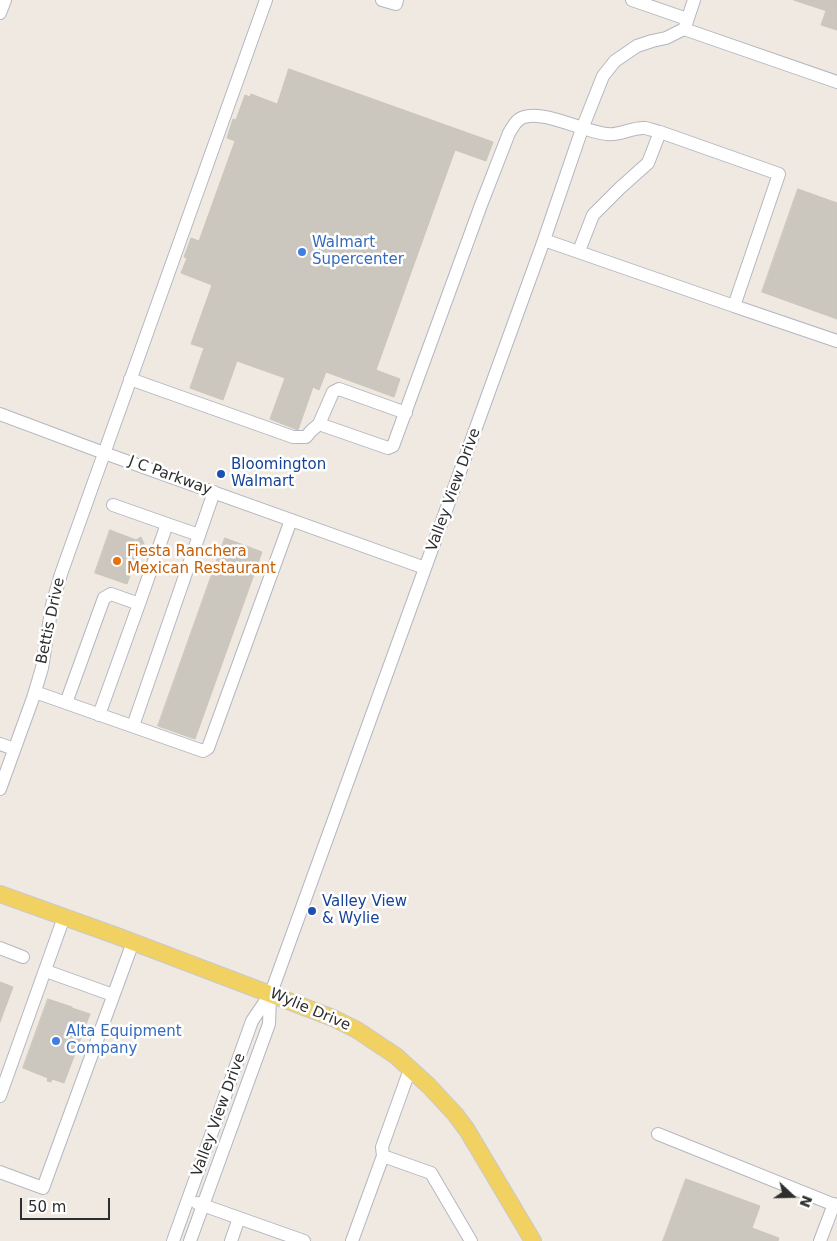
<!DOCTYPE html>
<html>
<head>
<meta charset="utf-8">
<style>
  body { margin:0 }
  #map { position:relative; width:837px; height:1241px; overflow:hidden; background:#efe9e1; font-family:"DejaVu Sans",sans-serif }
  canvas { display:block }
  .north { position:absolute; left:767px; top:1171px; width:50px; height:50px; -webkit-text-stroke:4px #fff; paint-order:stroke; rotate:111deg; font-size:14px; font-weight:700; line-height:20px; text-align:center; color:#2e2e2e }
  .north::after { content:''; display:block; margin:auto; width:18px; height:22px; background:#2e2e2e; clip-path:polygon(50% 0,100% 100%,50% 72%,0 100%) }
  .scale { position:absolute; left:20px; top:1198px; width:90px; height:22px; box-sizing:border-box; border:2px solid #2e2e2e; border-top:0; padding-left:6px; font-size:15px; line-height:18px; white-space:nowrap; color:#2e2e2e; -webkit-text-stroke:4px #fff; paint-order:stroke }
</style>
</head>
<body>
<div id="map">
<canvas width="837" height="1241"></canvas>
<div class="north">N</div>
<div class="scale">50 m</div>
</div>
<script>
const c = document.querySelector('canvas').getContext('2d');
c.lineJoin = 'round';
function paint(path, color) {
  c.fillStyle = color;
  c.fill(path, 'evenodd');
}
function strokePath(path, color, width, dash) {
  c.strokeStyle = color;
  c.lineWidth = width;
  c.lineCap = dash ? 'butt' : 'round';
  c.setLineDash(dash || []);
  c.stroke(path);
}
function drawText(font, color, halo, rows, align = 'center') {
  c.font = font + ' "DejaVu Sans",sans-serif';
  c.lineWidth = 5;
  c.setLineDash([]);
  c.textBaseline = 'middle';
  c.strokeStyle = halo;
  c.fillStyle = color;
  for (const [text, x, y, turn = 0] of rows) {
    c.save();
    c.translate(x, y);
    c.rotate((+turn || 0) * Math.PI / 180);
    c.textAlign = isNaN(turn) ? turn : align;
    if (halo) c.strokeText(text, 0, 0);
    c.fillText(text, 0, 0);
    c.restore();
  }
}
const building = new Path2D(`
  M794 0H837V30L821 25 826 11Z
  M289 69 493 142 486 161 455 150 376 370 400 379 394 397 326 372 319 390 313 387 298 430 270 419 285 378 237 361 223 400 190 388 204 348 191 344 212 285 181 273 187 258 184 257 191 238 199 241 235 141 227 138 233 119 236 120 245 95 250 97 251 94 277 104Z
  M798 189 837 203V319L762 292Z
  M110 530 136 540 141 537 145 546 140 548 127 584 95 573Z
  M225 538 262 552 195 739 158 726Z
  M0 982 13 987 0 1022Z
  M48 999 72 1007V1008L90 1014 64 1083 52 1079 51 1082 47 1081 48 1078 23 1068Z
  M686 1179 760 1206 752 1228 779 1238 778 1241H663Z`);
paint(building, '#cbc7bf');
strokePath(building, '#cbc5ba', 1);
const minor = new Path2D(`
  M382 0 396 4 397 0
  M632 0 687 19
  M0 13 5 0
  M685 27 694 0
  M684 29 837 82
  M660 132 779 174 734 306 837 341
  M544 240 734 306
  M130 379 293 437H306L311 431 319 424 388 448 393 446 481 205 509 133C513 127 516 119 524 117 545 110 584 132 607 134 619 136 632 127 645 128 650 129 655 131 660 132L648 163 620 188 593 215 579 251
  M0 414 104 453 425 568
  M319 424 333 392 339 389 406 413
  M113 505 167 524
  M35 692 203 751 208 748 291 520
  M66 703 104 598 111 594 139 604 167 524 199 535
  M99 715 139 604
  M133 726 214 492
  M0 744 14 749
  M0 789 33 698 42 668 52 605 61 574 266 0
  M0 948 23 957
  M46 971 113 995
  M0 1096 64 917
  M658 1134 837 1206
  M383 1156 431 1173 471 1241
  M0 1172 43 1188 133 942
  M197 1203 239 1218
  M173 1241 252 1021 271 993 544 240 582 129 603 76 615 61 637 46 652 41 666 38 684 29
  M190 1241 269 1024 270 996
  M231 1241 239 1218 304 1241
  M352 1241 383 1156 382 1147 410 1069
  M820 1241 834 1204`);
const major = new Path2D(`
  M0 894 117 936 333 1018 357 1030 396 1056 429 1086 455 1114 467 1130 533 1241`);
strokePath(minor, '#b4b7c1', 14);
strokePath(major, '#c9c9c9', 18);
strokePath(minor, '#fff', 12);
strokePath(major, '#f2d163', 16);
for (const [x, y, r, color] of [
  [302,252,5,"#3f7fe0"],
  [221,474,5,"#1a4fb4"],
  [117,561,5,"#e8710a"],
  [312,911,5,"#1a4fb4"],
  [56,1041,5,"#3f7fe0"]
]) {
  const dot = new Path2D();
  dot.arc(x, y, r, 0, 2 * Math.PI);
  c.fillStyle = color;
  c.fill(dot);
  strokePath(dot, '#fff', 2);
}
drawText('15px', '#366cbe', '#fff', [
  ["Walmart",312,243],
  ["Supercenter",312,260],
  ["Alta Equipment",66,1032],
  ["Company",66,1049]
], 'left');
drawText('15px', '#164399', '#fff', [
  ["Bloomington",231,465],
  ["Walmart",231,482],
  ["Valley View",322,902],
  ["& Wylie",322,919]
], 'left');
drawText('15px', '#2e2e2e', '#fff', [
  ["J C Parkway",170,476,20],
  ["Valley View Drive",454,490,-70],
  ["Bettis Drive",51,621,-78],
  ["Wylie Drive",310,1010,23],
  ["Valley View Drive",219,1115,-70]
]);
drawText('15px', '#c56008', '#fff', [
  ["Fiesta Ranchera",127,552],
  ["Mexican Restaurant",127,569]
], 'left');
</script>
</body>
</html>
